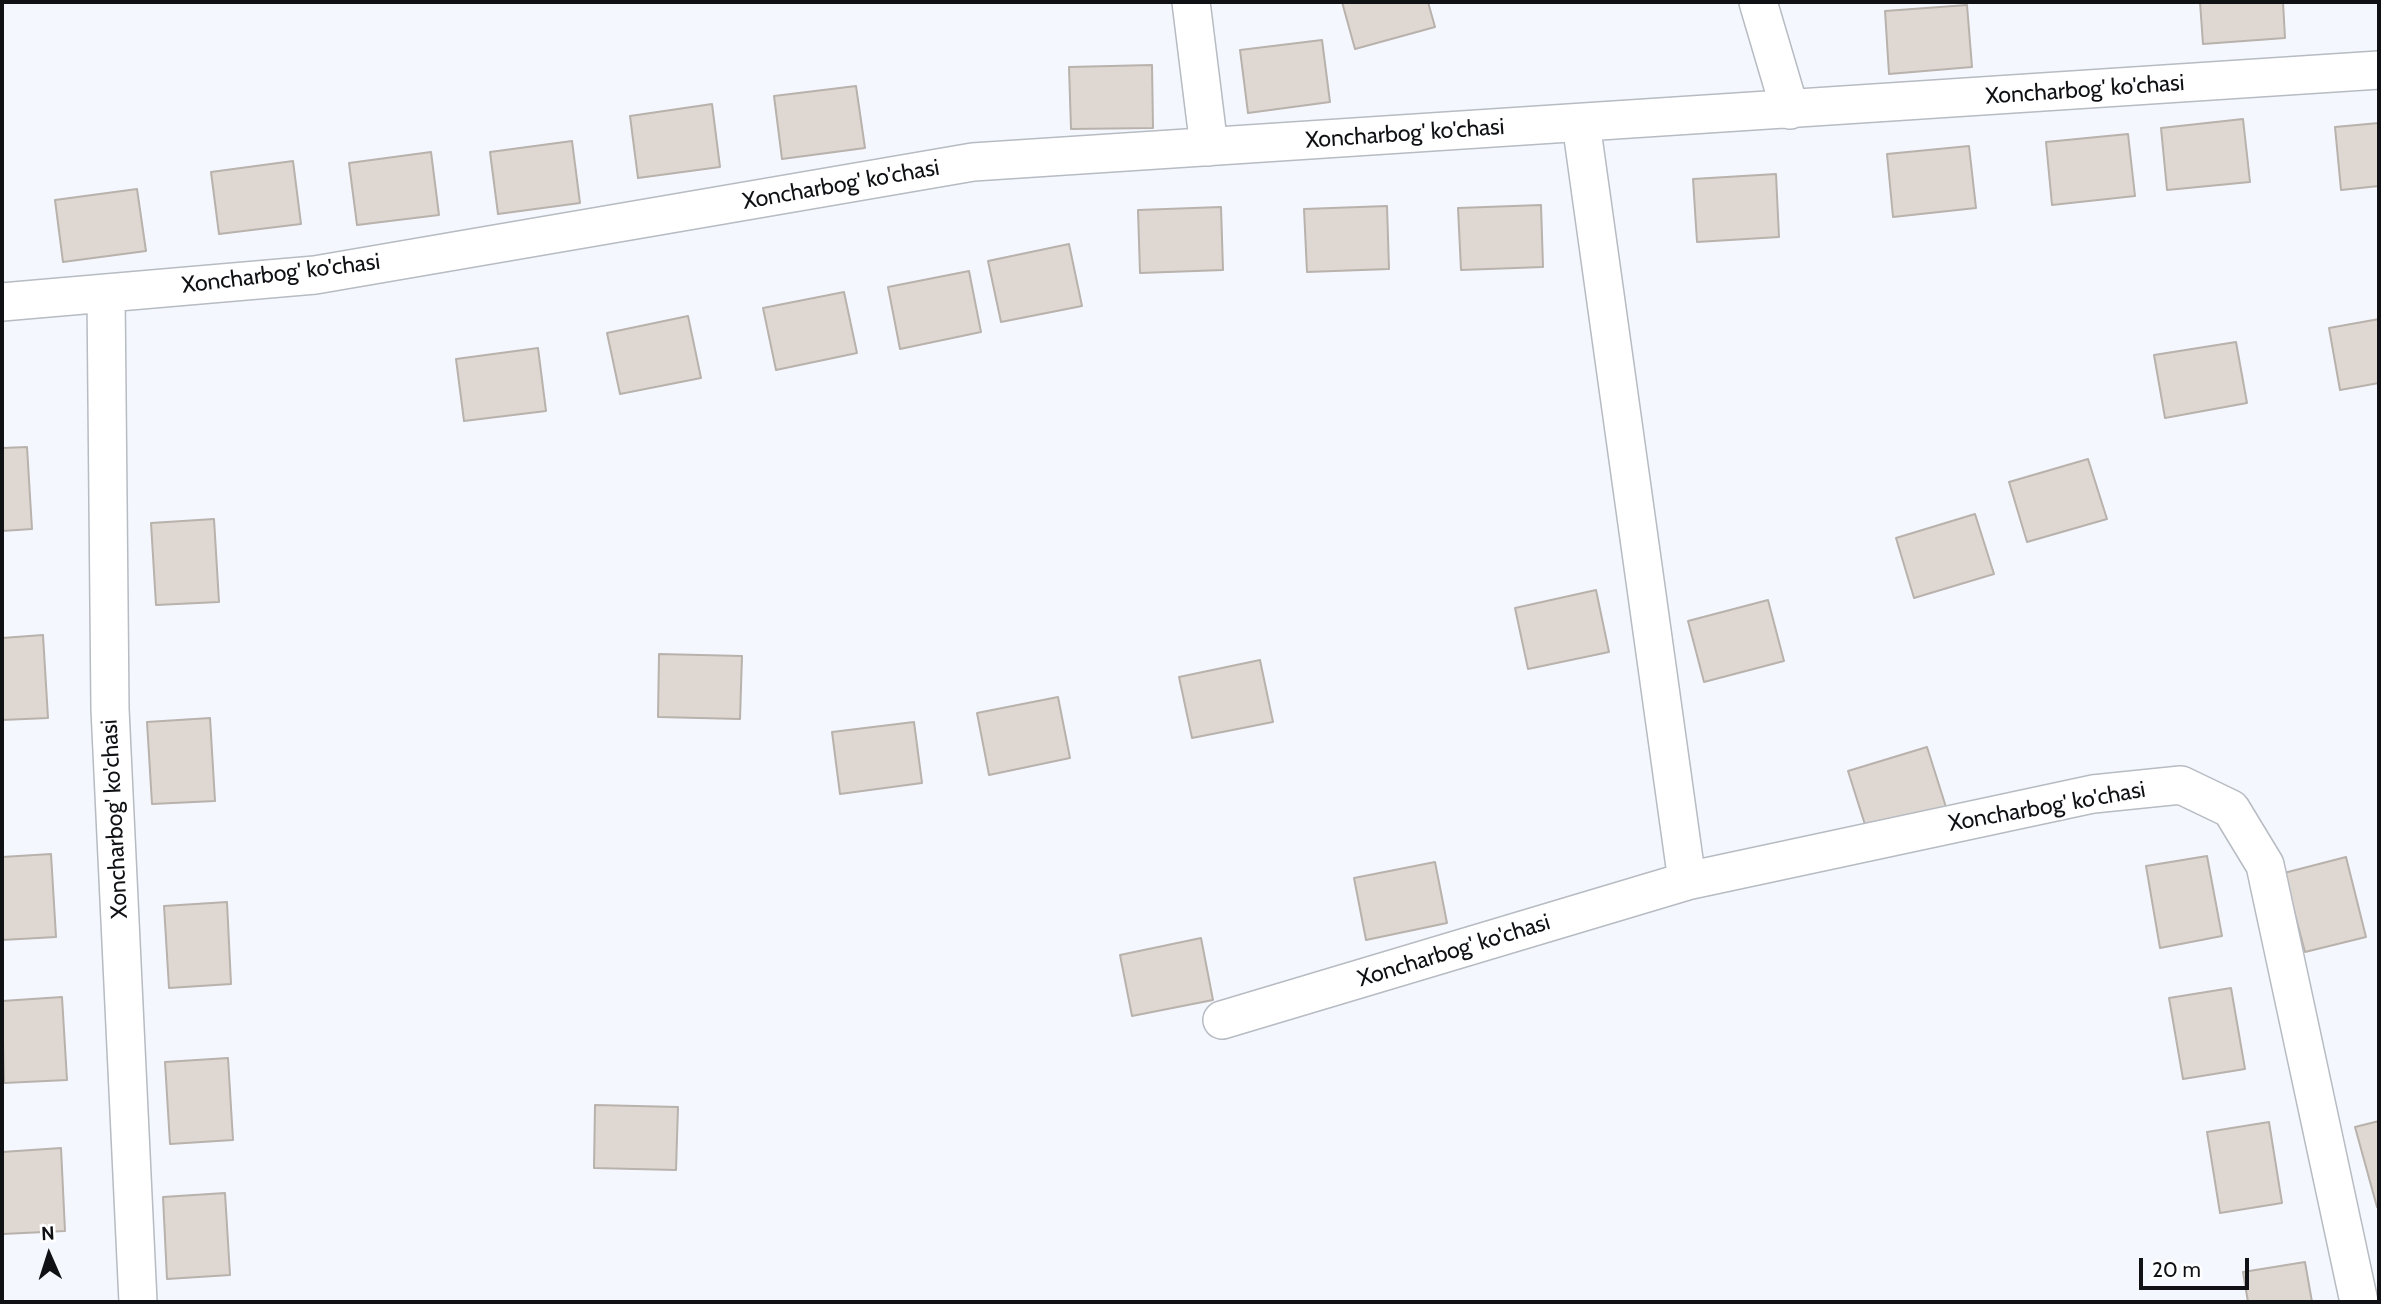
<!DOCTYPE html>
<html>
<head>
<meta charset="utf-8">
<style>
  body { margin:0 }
  #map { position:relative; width:2381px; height:1304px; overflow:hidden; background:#f4f8fe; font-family:Cabin,sans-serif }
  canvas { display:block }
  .frame { position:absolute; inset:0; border:4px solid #101114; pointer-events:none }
  .north { position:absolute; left:14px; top:1220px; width:70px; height:70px; -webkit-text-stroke:5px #fff; paint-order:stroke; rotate:357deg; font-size:19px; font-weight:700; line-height:28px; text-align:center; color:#101114 }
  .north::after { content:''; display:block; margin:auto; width:24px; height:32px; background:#101114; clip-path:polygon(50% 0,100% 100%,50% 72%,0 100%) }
  .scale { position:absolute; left:2139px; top:1258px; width:110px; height:32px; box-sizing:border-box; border:4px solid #101114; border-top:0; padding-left:9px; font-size:21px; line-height:24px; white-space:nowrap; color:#101114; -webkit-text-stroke:5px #fff; paint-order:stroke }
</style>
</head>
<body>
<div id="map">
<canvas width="2381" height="1304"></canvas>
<div class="frame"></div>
<div class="north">N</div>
<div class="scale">20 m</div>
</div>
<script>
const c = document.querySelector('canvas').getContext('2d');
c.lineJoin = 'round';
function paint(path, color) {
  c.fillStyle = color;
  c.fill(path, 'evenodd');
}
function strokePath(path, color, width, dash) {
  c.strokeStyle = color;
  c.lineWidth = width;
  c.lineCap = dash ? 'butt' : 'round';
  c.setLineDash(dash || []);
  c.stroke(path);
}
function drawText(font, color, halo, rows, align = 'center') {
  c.font = font + ' Cabin,sans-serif';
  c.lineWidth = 5;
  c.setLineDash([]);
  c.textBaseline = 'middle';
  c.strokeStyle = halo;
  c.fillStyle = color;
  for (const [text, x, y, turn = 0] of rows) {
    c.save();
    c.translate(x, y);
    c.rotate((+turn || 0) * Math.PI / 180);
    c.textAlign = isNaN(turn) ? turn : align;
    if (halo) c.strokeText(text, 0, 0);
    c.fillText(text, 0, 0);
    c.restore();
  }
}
const building = new Path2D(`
  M1342 2H1428L1435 27 1355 49Z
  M2200 2H2283L2285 38 2203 44Z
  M1967 5 1972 67 1889 74 1885 11Z
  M1322 40 1330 102 1248 113 1240 50Z
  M1152 65 1153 128 1071 129 1069 67Z
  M856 86 865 148 782 159 774 96Z
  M712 104 720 167 638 178 630 116Z
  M2243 119 2250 182 2167 190 2161 128Z
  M2379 123V186L2341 190 2335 127Z
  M2128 134 2135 196 2052 205 2046 142Z
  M572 141 580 203 498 214 490 152Z
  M1969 146 1976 208 1893 217 1887 154Z
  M431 152 439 215 357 225 349 163Z
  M293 161 301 224 219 234 211 172Z
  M1776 174 1779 237 1697 242 1693 179Z
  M137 189 146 251 63 262 55 200Z
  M1541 205 1543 267 1461 270 1458 208Z
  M1387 206 1389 269 1307 272 1304 209Z
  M1221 207 1223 270 1140 273 1138 210Z
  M1069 244 1082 306 1001 322 988 261Z
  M969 271 981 332 900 349 888 287Z
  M844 292 857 353 776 370 763 308Z
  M688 316 701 378 620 394 607 333Z
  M2379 319V383L2340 390 2329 328Z
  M2236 342 2247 403 2165 418 2154 355Z
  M538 348 546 411 464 421 456 359Z
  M27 447 32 529 2 531V448Z
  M2088 459 2107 519 2027 542 2009 482Z
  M1975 514 1994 574 1914 598 1896 538Z
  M214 519 219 602 156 605 151 523Z
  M1596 590 1609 652 1528 669 1515 608Z
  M1768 600 1784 661 1704 682 1688 621Z
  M43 635 48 718 2 720V638Z
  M659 654 742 656 740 719 658 717Z
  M1260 660 1273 722 1192 738 1179 677Z
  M1058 697 1070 758 989 775 977 713Z
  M210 718 215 801 152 804 147 722Z
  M914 722 922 783 840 794 832 732Z
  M1927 747 1946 807 1867 831 1848 771Z
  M51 854 56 937 2 940V857Z
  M2207 856 2222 936 2160 948 2146 866Z
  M2346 857 2366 937 2305 952 2284 873Z
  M1435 862 1447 923 1366 940 1354 878Z
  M227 902 231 984 169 988 164 906Z
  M1201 938 1213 1000 1132 1016 1120 955Z
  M2231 988 2245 1069 2183 1079 2169 998Z
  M62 997 67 1080 4 1083 2 1001Z
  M228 1058 233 1140 170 1144 165 1062Z
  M595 1105 678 1107 676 1170 594 1168Z
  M2379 1121V1206L2377 1207 2355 1127Z
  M2269 1122 2282 1203 2220 1213 2207 1132Z
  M61 1148 65 1231 3 1234 2 1152Z
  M225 1193 230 1275 167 1279 163 1197Z
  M2305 1262 2312 1302H2248L2243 1272Z`);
paint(building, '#dfd8d2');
strokePath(building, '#b8b1ac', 2);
const street = new Path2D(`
  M1191 2 1209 147
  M1758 2 1790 110
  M1581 123 1687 881
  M106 293 110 709 138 1302
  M2 302 315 275 973 162 2379 70
  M1222 1020 1687 881 2093 794 2181 785 2231 809 2265 865 2359 1302`);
strokePath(street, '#b7bbc2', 40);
strokePath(street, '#fff', 37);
drawText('23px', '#101114', '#fff', [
  ["Xoncharbog' ko'chasi",2085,90,-4],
  ["Xoncharbog' ko'chasi",1405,134,-4],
  ["Xoncharbog' ko'chasi",841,185,-10],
  ["Xoncharbog' ko'chasi",281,274,-7],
  ["Xoncharbog' ko'chasi",2047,807,-10],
  ["Xoncharbog' ko'chasi",115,819,-93],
  ["Xoncharbog' ko'chasi",1454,951,-17]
]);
</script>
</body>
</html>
